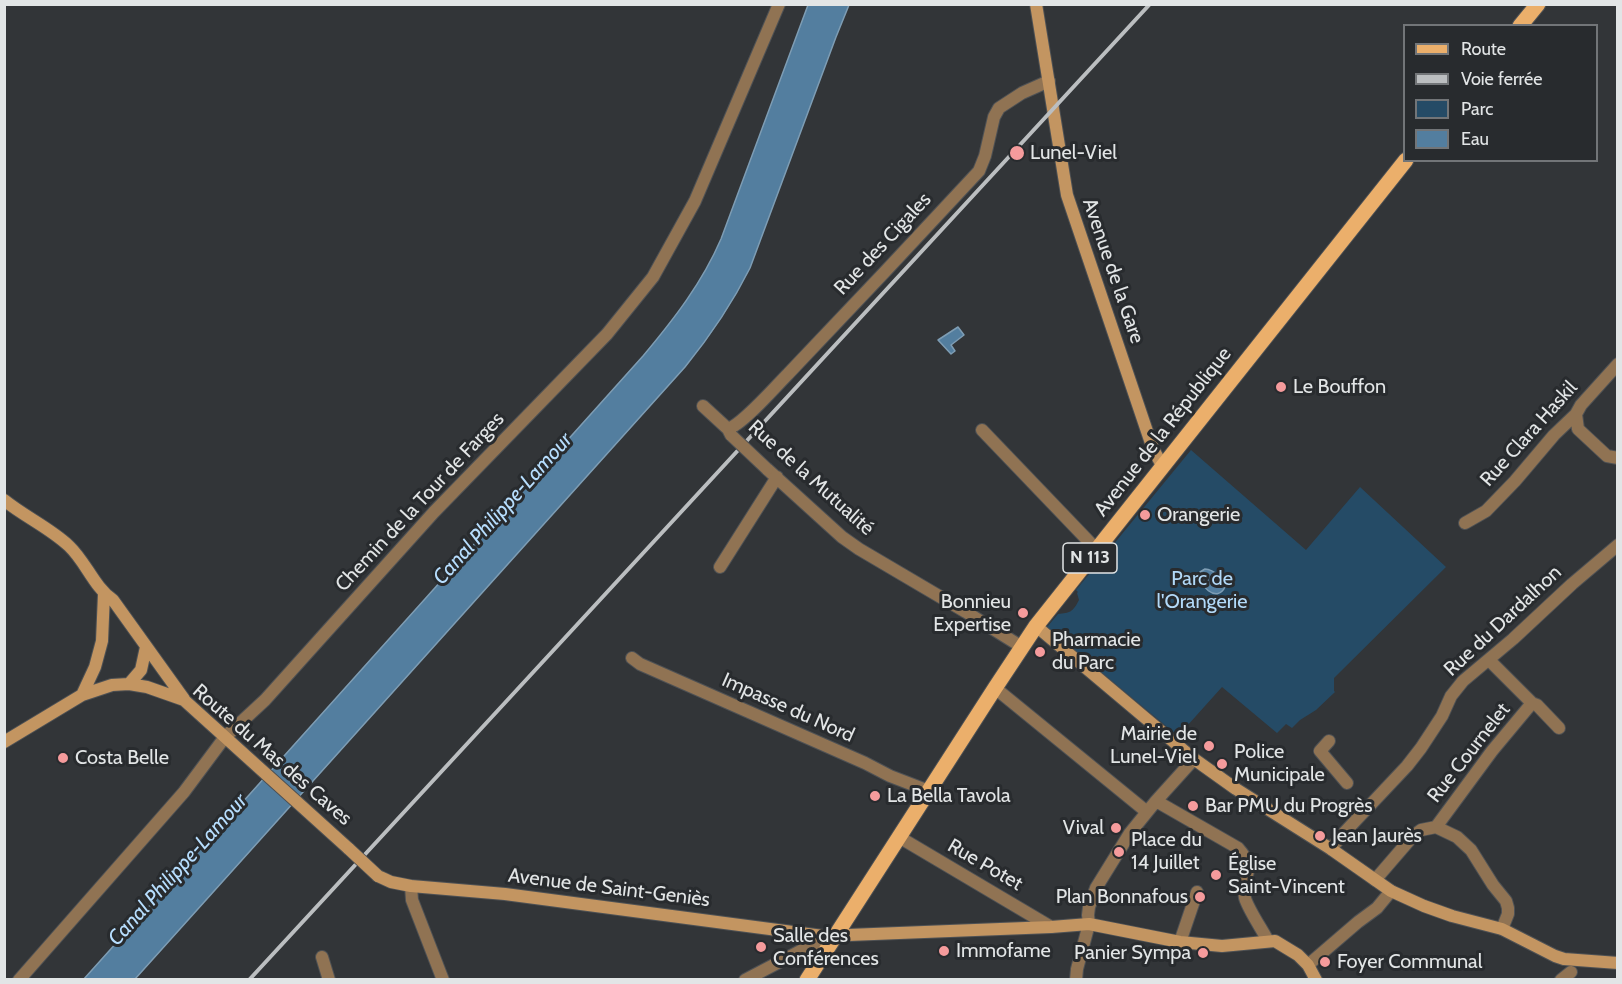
<!DOCTYPE html>
<html>
<head>
<meta charset="utf-8">
<style>
  body { margin:0 }
  #map { position:relative; width:1622px; height:984px; overflow:hidden; background:#323538; font-family:Cabin,sans-serif }
  canvas { display:block }
  .frame { position:absolute; inset:0; border:6px solid #e2e5e6; pointer-events:none }
  .legend { position:absolute; left:1403px; top:24px; width:195px; height:138px; box-sizing:border-box; background:#282b2e; border:2px solid #727578; margin:0; padding:8px 10px; list-style:none; font-size:18px; color:#e2e5e6 }
  .legend li { display:flex; align-items:center; gap:12px; height:30px }
  .legend b { width:30px; border:2px solid #727578 }
</style>
</head>
<body>
<div id="map">
<canvas width="1622" height="984"></canvas>
<div class="frame"></div>
<ul class="legend">
<li><b style="height:8px;background:#ebaf6b"></b>Route</li>
<li><b style="height:8px;background:#bbbec0"></b>Voie ferrée</li>
<li><b style="height:16px;background:#254b66"></b>Parc</li>
<li><b style="height:16px;background:#537e9f"></b>Eau</li>
</ul>
</div>
<script>
const c = document.querySelector('canvas').getContext('2d');
c.lineJoin = 'round';
function paint(path, color) {
  c.fillStyle = color;
  c.fill(path, 'evenodd');
}
function strokePath(path, color, width, dash) {
  c.strokeStyle = color;
  c.lineWidth = width;
  c.lineCap = dash ? 'butt' : 'round';
  c.setLineDash(dash || []);
  c.stroke(path);
}
function drawText(font, color, halo, rows, align = 'center') {
  c.font = font + ' Cabin,sans-serif';
  c.lineWidth = 6;
  c.setLineDash([]);
  c.textBaseline = 'middle';
  c.strokeStyle = halo;
  c.fillStyle = color;
  for (const [text, x, y, turn = 0] of rows) {
    c.save();
    c.translate(x, y);
    c.rotate((+turn || 0) * Math.PI / 180);
    c.textAlign = isNaN(turn) ? turn : align;
    if (halo) c.strokeText(text, 0, 0);
    c.fillText(text, 0, 0);
    c.restore();
  }
}
paint(new Path2D(`
  M1191 450 1306 550 1360 487 1446 567 1334 678V691L1335 692 1316 710 1300 720 1292 728 1286 724 1277 733 1222 687 1178 736 1047 627 1058 614C1070 613 1073 612 1079 600L1077 593 1078 592 1076 590Z`), '#254b66');
const water = new Path2D(`
  M808 5H849L836 37 750 268C731 306 711 335 685 367L135 979 83 980 643 356C674 319 702 283 721 239Z
  M958 327 964 335 951 345 955 351 951 354 938 340Z
  M1205 569C1215 570 1221 577 1225 587 1217 604 1197 585 1200 572Z`);
paint(water, '#537e9f');
strokePath(water, '#7e9db4', 1.5);
const street = new Path2D(`
  M703 406 728 429 731 435
  M1576 414 1578 429 1607 456 1618 458
  M728 429C743 424 775 387 788 374 852 307 916 239 979 171L985 156 994 117 999 108 1022 93 1049 81
  M982 430 1097 550
  M767 469 842 537 859 549 966 612 1022 647
  M1465 523 1486 511 1515 481 1554 435 1576 414 1581 405 1618 364
  M720 567 777 477
  M632 658 640 664 865 763 890 776 929 791
  M995 688 1147 812
  M1532 703 1537 705 1559 728
  M1329 741 1320 751 1347 783
  M1156 801 1238 848C1258 870 1241 877 1245 898 1248 909 1263 931 1268 941
  M1436 827 1492 751 1532 703 1489 660
  M1436 827 1457 837 1471 850 1493 885 1506 901 1508 908V914L1502 929
  M899 837 1051 927
  M1331 849 1342 835 1407 766 1421 748 1442 716 1451 696 1463 681 1513 639 1572 584 1618 545
  M1375 880 1413 836 1421 830 1436 827
  M411 886 412 900 443 980
  M1180 942 1197 892
  M322 957 329 980
  M1308 965 1358 922 1377 908 1391 891
  M19 980 184 792 225 737 265 700 434 512 607 334 653 277 695 201 779 4
  M745 980 806 948 835 937
  M1076 980 1077 969 1089 924 1088 915 1089 907 1096 888 1130 833 1156 801 1194 759
  M1561 980 1571 972`);
const secondary = new Path2D(`
  M1036 4 1067 195 1153 449 1163 467
  M4 500C25 517 50 528 69 546 86 562 94 587 113 600L184 699
  M1036 626 1194 759 1236 789 1331 849 1391 891 1424 906 1452 916 1502 929 1555 956 1564 959 1618 963
  M129 684 141 670 146 647
  M82 695 95 667 102 641 104 594
  M4 742 82 695 112 685 129 684 147 687 184 700 349 849
  M378 876 391 882 411 886 505 894 823 936 1051 927 1089 924 1180 942 1222 946 1275 941 1298 955 1308 965 1316 980`);
const primary = new Path2D(`
  M1520 26 1538 4
  M807 980 995 688 1036 626 1406 160`);
strokePath(street, '#4e5154', 14);
strokePath(secondary, '#4e5154', 14);
strokePath(primary, '#4e5154', 17);
strokePath(street, '#907353', 12);
strokePath(secondary, '#c39561', 12);
strokePath(primary, '#ebaf6b', 15);
strokePath(new Path2D(`
  M249 980 1150 4`), '#bbbec0', 4);
const streetBridge = new Path2D(`
  M732 436 767 469`);
const secondaryBridge = new Path2D(`
  M349 849 378 876`);
strokePath(streetBridge, '#4e5154', 14, []);
strokePath(secondaryBridge, '#4e5154', 14, []);
strokePath(streetBridge, '#907353', 12);
strokePath(secondaryBridge, '#c39561', 12);
for (const [x, y, r, color] of [
  [1017,153,8,"#f59b9c"],
  [1281,387,6,"#f59b9c"],
  [1145,515,6,"#f59b9c"],
  [1023,613,6,"#f59b9c"],
  [1040,652,6,"#f59b9c"],
  [1209,746,6,"#f59b9c"],
  [63,758,6,"#f59b9c"],
  [1222,764,6,"#f59b9c"],
  [875,796,6,"#f59b9c"],
  [1193,806,6,"#f59b9c"],
  [1116,828,6,"#f59b9c"],
  [1320,836,6,"#f59b9c"],
  [1119,852,6,"#f59b9c"],
  [1216,875,6,"#f59b9c"],
  [1200,897,6,"#f59b9c"],
  [761,947,6,"#f59b9c"],
  [944,951,6,"#f59b9c"],
  [1203,953,6,"#f59b9c"],
  [1325,962,6,"#f59b9c"]
]) {
  const dot = new Path2D();
  dot.arc(x, y, r, 0, 2 * Math.PI);
  c.fillStyle = color;
  c.fill(dot);
  strokePath(dot, '#282b2e', 2);
}
for (const [x, y, w] of [
  [1090,558,54]
]) {
  const box = new Path2D();
  box.roundRect(x - w / 2, y - 15, w, 30, 4.5);
  c.fillStyle = '#282b2e';
  c.fill(box);
  strokePath(box, '#e2e5e6', 1.5);
}
drawText('bold 18px', '#e2e5e6', null, [
  ["N 113",1090,558]
]);
drawText('20px', '#e2e5e6', '#282b2e', [
  ["Lunel-Viel",1030,153],
  ["Le Bouffon",1293,387],
  ["Orangerie",1157,515],
  ["Bonnieu",1011,602,"right"],
  ["Expertise",1011,625,"right"],
  ["Pharmacie",1052,640],
  ["du Parc",1052,663],
  ["Mairie de",1197,734,"right"],
  ["Lunel-Viel",1197,757,"right"],
  ["Police",1234,752],
  ["Municipale",1234,775],
  ["Costa Belle",75,758],
  ["La Bella Tavola",887,796],
  ["Bar PMU du Progrès",1205,806],
  ["Vival",1104,828,"right"],
  ["Jean Jaurès",1332,836],
  ["Place du",1131,840],
  ["14 Juillet",1131,863],
  ["Église",1228,864],
  ["Saint-Vincent",1228,887],
  ["Plan Bonnafous",1188,897,"right"],
  ["Salle des",773,936],
  ["Conférences",773,959],
  ["Immofame",956,951],
  ["Panier Sympa",1191,953,"right"],
  ["Foyer Communal",1337,962]
], 'left');
drawText('20px', '#e2e5e6', '#282b2e', [
  ["Rue des Cigales",883,244,-47],
  ["Avenue de la Gare",1113,271,71],
  ["Avenue de la République",1163,432,-52],
  ["Rue Clara Haskil",1529,434,-48],
  ["Rue de la Mutualité",811,478,42],
  ["Chemin de la Tour de Farges",420,502,-47],
  ["Rue du Dardalhon",1503,621,-43],
  ["Impasse du Nord",788,708,24],
  ["Rue Cournelet",1469,753,-52],
  ["Route du Mas des Caves",272,755,41],
  ["Rue Potet",985,865,30],
  ["Avenue de Saint-Geniès",609,888,7]
]);
drawText('20px', '#b2d9f8', '#282b2e', [
  ["Parc de",1202,579],
  ["l'Orangerie",1202,602]
]);
drawText('italic 21px', '#b7defe', '#282b2e', [
  ["Canal Philippe-Lamour",503,509,-48],
  ["Canal Philippe-Lamour",178,870,-48]
]);
</script>
</body>
</html>
